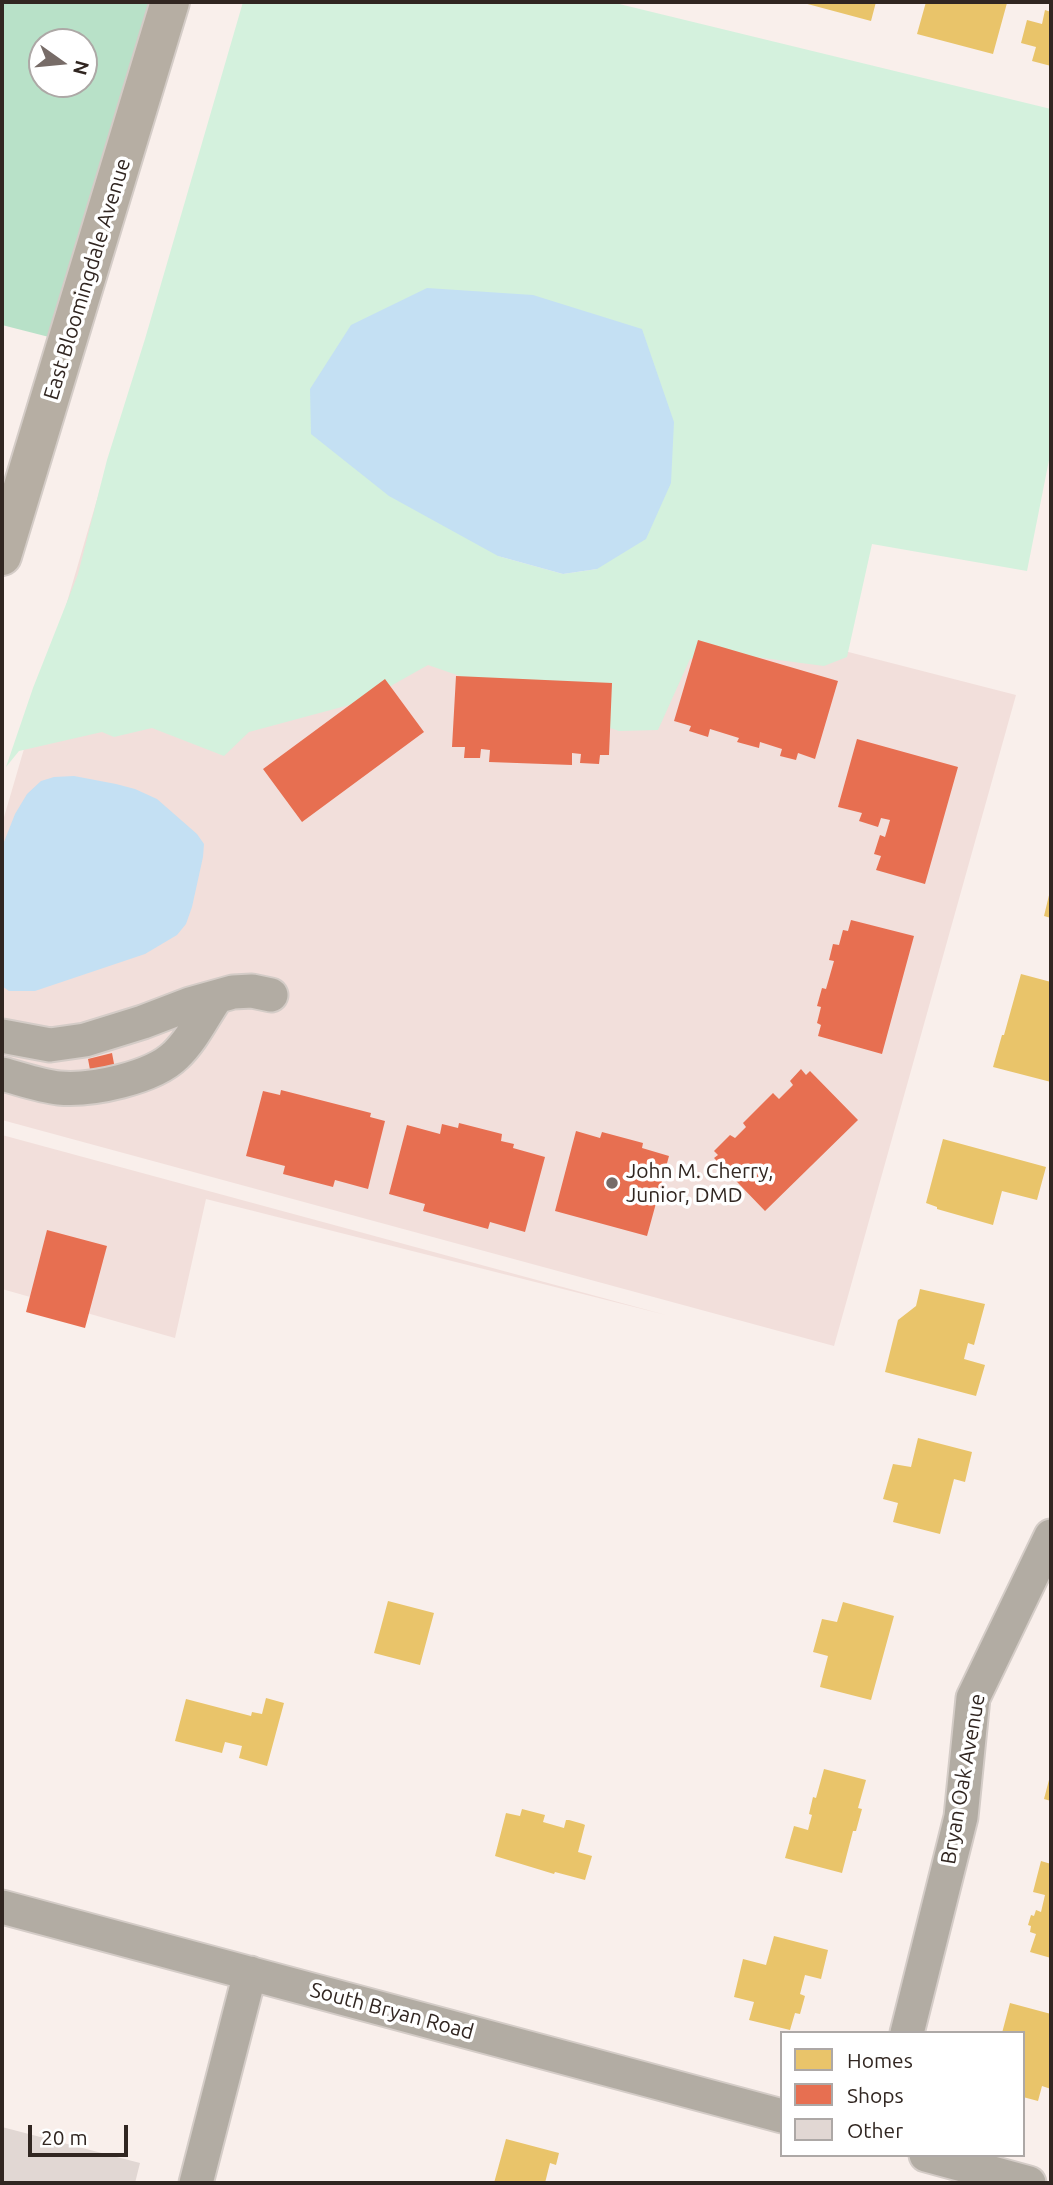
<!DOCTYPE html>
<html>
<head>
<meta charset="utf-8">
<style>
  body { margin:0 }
  #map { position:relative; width:1053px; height:2185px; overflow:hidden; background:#f9efeb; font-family:Ubuntu,sans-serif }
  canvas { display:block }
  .frame { position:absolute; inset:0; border:4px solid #312621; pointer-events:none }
  .legend { position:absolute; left:780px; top:2031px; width:245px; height:126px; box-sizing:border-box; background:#fff; border:2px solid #ada8a6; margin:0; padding:9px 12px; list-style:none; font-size:21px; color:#312621 }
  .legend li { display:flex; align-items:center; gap:14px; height:35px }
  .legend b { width:35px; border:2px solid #ada8a6 }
  .north { position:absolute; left:28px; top:28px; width:70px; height:70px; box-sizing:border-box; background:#fff; border:2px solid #ada8a6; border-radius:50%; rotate:105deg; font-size:19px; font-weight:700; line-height:28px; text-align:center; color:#312621 }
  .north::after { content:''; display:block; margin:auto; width:24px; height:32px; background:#776c68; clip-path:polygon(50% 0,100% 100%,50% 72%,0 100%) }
  .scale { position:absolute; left:28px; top:2125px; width:100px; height:32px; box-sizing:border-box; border:4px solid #312621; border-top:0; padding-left:9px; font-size:21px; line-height:24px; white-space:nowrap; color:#312621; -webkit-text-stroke:5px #fff; paint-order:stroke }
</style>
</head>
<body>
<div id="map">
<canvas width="1053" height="2185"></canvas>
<div class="frame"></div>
<ul class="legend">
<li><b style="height:19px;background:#e9c46a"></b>Homes</li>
<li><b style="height:19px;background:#e76f51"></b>Shops</li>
<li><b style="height:19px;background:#e1d7d3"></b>Other</li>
</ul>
<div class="north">N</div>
<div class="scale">20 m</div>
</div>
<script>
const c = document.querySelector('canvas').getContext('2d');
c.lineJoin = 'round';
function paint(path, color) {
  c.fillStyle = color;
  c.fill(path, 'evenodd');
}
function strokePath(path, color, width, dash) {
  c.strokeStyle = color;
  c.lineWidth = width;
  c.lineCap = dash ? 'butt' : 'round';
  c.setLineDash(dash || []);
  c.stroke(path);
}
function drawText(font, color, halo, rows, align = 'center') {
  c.font = font + ' Ubuntu,sans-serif';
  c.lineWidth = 7;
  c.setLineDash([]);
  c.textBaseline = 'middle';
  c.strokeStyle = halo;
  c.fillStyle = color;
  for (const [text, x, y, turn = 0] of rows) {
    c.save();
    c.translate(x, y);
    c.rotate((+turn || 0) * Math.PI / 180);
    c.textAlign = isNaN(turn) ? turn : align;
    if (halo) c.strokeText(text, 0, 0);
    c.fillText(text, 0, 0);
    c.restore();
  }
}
paint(new Path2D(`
  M108 462 1016 695 834 1346 2 1120V824Z
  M2 1135 666 1315 206 1199 175 1338 2 1289Z`), '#f2dfdb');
paint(new Path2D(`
  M243 2H611L1051 109V450L1027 571 872 544 847 657 824 666 725 653 690 659 658 730 619 731 428 665 364 701 249 732 224 756 152 728 114 737 102 732 19 751 6 767 33 688 78 574 107 460 145 339ZM498 556 597 569 563 574Z`), '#d4f1dd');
paint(new Path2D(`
  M2 2H150L49 337 2 325ZM42 42H84V84H42Z`), '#b8e1c8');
paint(new Path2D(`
  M427 288 533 295 642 329 674 422 671 483 646 539 597 569 563 574 498 556 389 496 311 434 310 389 351 325Z
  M74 776 116 784 135 789 157 799 197 834 204 844 203 857 192 907 186 924 177 935 145 954 35 991H9L2 986V847L15 814 27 794 41 781 54 777Z`), '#c4e0f3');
paint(new Path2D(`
  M800 2H876L871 21Z
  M926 2 1007 3 993 54 917 34Z
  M1045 10 1051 12V66L1032 61 1036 47 1021 43 1027 20 1042 24Z
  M1050 891H1051V918L1044 916Z
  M1021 974 1051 982V1082L993 1067 1002 1035H1004Z
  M943 1139 1046 1167 1037 1200 1002 1191 993 1225 937 1209V1207L926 1203Z
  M920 1289 985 1304 974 1345 968 1343 964 1359 985 1365 976 1396 885 1372 898 1320 916 1306Z
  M918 1438 972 1452 965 1482 954 1479 940 1534 893 1522 898 1503 883 1499 893 1464 911 1467Z
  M388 1601 434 1613 420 1665 374 1653Z
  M843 1602 894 1616 871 1700 820 1687 828 1656 813 1652 822 1619 837 1622Z
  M266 1698 284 1703 267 1766 239 1758 242 1746 225 1742 222 1753 175 1741 186 1699 251 1716 252 1712 262 1714Z
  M824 1769 866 1780 858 1808 862 1809 856 1831H853L842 1873 785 1858 794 1826 808 1830 812 1815 809 1814 813 1797 816 1798Z
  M1050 1776 1051 1777V1801L1044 1799Z
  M522 1809 545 1815 543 1822 564 1828 566 1820H569L583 1824 585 1825 578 1852 592 1856 585 1880 555 1872 554 1874 495 1856 506 1813 520 1816Z
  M1041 1861 1051 1864V1958L1030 1952 1036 1934 1030 1932 1031 1926 1028 1925 1031 1915 1034 1916 1036 1910 1041 1912 1045 1895 1033 1892Z
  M774 1936 828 1950 821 1979 805 1975 800 1994 805 1996 800 2014 795 2013 790 2030 749 2020 754 2002 734 1997 743 1959 766 1965Z
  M1010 2003 1051 2014V2089L1042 2086 1038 2101 1023 2097V2033H1002Z
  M506 2139 559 2153 556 2165 550 2163 545 2183H494Z`), '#e9c46a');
paint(new Path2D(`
  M698 640 838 681 815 759 798 753 796 760 780 756 782 749 760 742 759 748 737 742 739 738 710 729 708 737 689 731 691 726 674 721Z
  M456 676 612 683 609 755H600L599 764 580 763 581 754 572 753V765L489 762 490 750 481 749 480 758H464L465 747H452Z
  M385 679 424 732 302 822 263 769Z
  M857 739 958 767 925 884 876 870 881 856 874 854 880 835 885 837 890 820 881 818 878 827 859 821 862 813 838 807Z
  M851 920 914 936 882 1054 818 1036 821 1025 817 1023 821 1007 817 1006 822 988 826 989 834 961 829 960 833 944 839 945 843 930 848 931Z
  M112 1053 115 1069 91 1075 88 1059Z
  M801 1069 806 1075 810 1071 858 1120 765 1211 714 1158 718 1155 714 1151 730 1135 735 1138 746 1127 743 1123 773 1093 779 1099 793 1085 790 1081Z
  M281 1090 371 1113 370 1117 385 1121 368 1189 335 1180 333 1187 283 1174 285 1166 246 1156 263 1091 280 1095Z
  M459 1123 502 1134 501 1141 514 1144 513 1148 545 1157 525 1232 490 1222 488 1229 423 1211 425 1204 389 1194 407 1125 440 1134 442 1124 458 1128Z
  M576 1131 600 1138 602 1132 643 1143 642 1148 669 1156 647 1236 555 1211Z
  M47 1230 107 1246 85 1328 26 1312Z`), '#e76f51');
paint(new Path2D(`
  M2 2127 140 2163 135 2183H2Z`), '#e1d7d3');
const minor = new Path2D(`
  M2 1036 50 1045 85 1040 143 1022 190 1004 233 992 252 991 271 995
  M2 1074C21 1079 40 1086 59 1088 91 1091 153 1078 176 1055 192 1040 203 1017 216 998
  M2 1907 782 2116
  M907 2033 961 1817 973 1698 1051 1536
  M926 2155 1029 2183
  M196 2183 250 1973`);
const major = new Path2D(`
  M2 556 170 2`);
strokePath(minor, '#d4ccc7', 37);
strokePath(major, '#d4ccc7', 42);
strokePath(minor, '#b2aca3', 33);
strokePath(major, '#b6aea3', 38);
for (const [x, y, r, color] of [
  [612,1183,7,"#776c68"]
]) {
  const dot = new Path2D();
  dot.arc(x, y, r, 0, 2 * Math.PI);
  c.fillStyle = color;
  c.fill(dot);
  strokePath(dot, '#fff', 2.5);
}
drawText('21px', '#312621', '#fff', [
  ["East Bloomingdale Avenue",87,279,-73],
  ["Bryan Oak Avenue",963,1779,-80],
  ["South Bryan Road",392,2011,15]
]);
drawText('21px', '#312621', '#fff', [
  ["John M. Cherry,",626,1171],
  ["Junior, DMD",626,1195]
], 'left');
</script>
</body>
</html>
